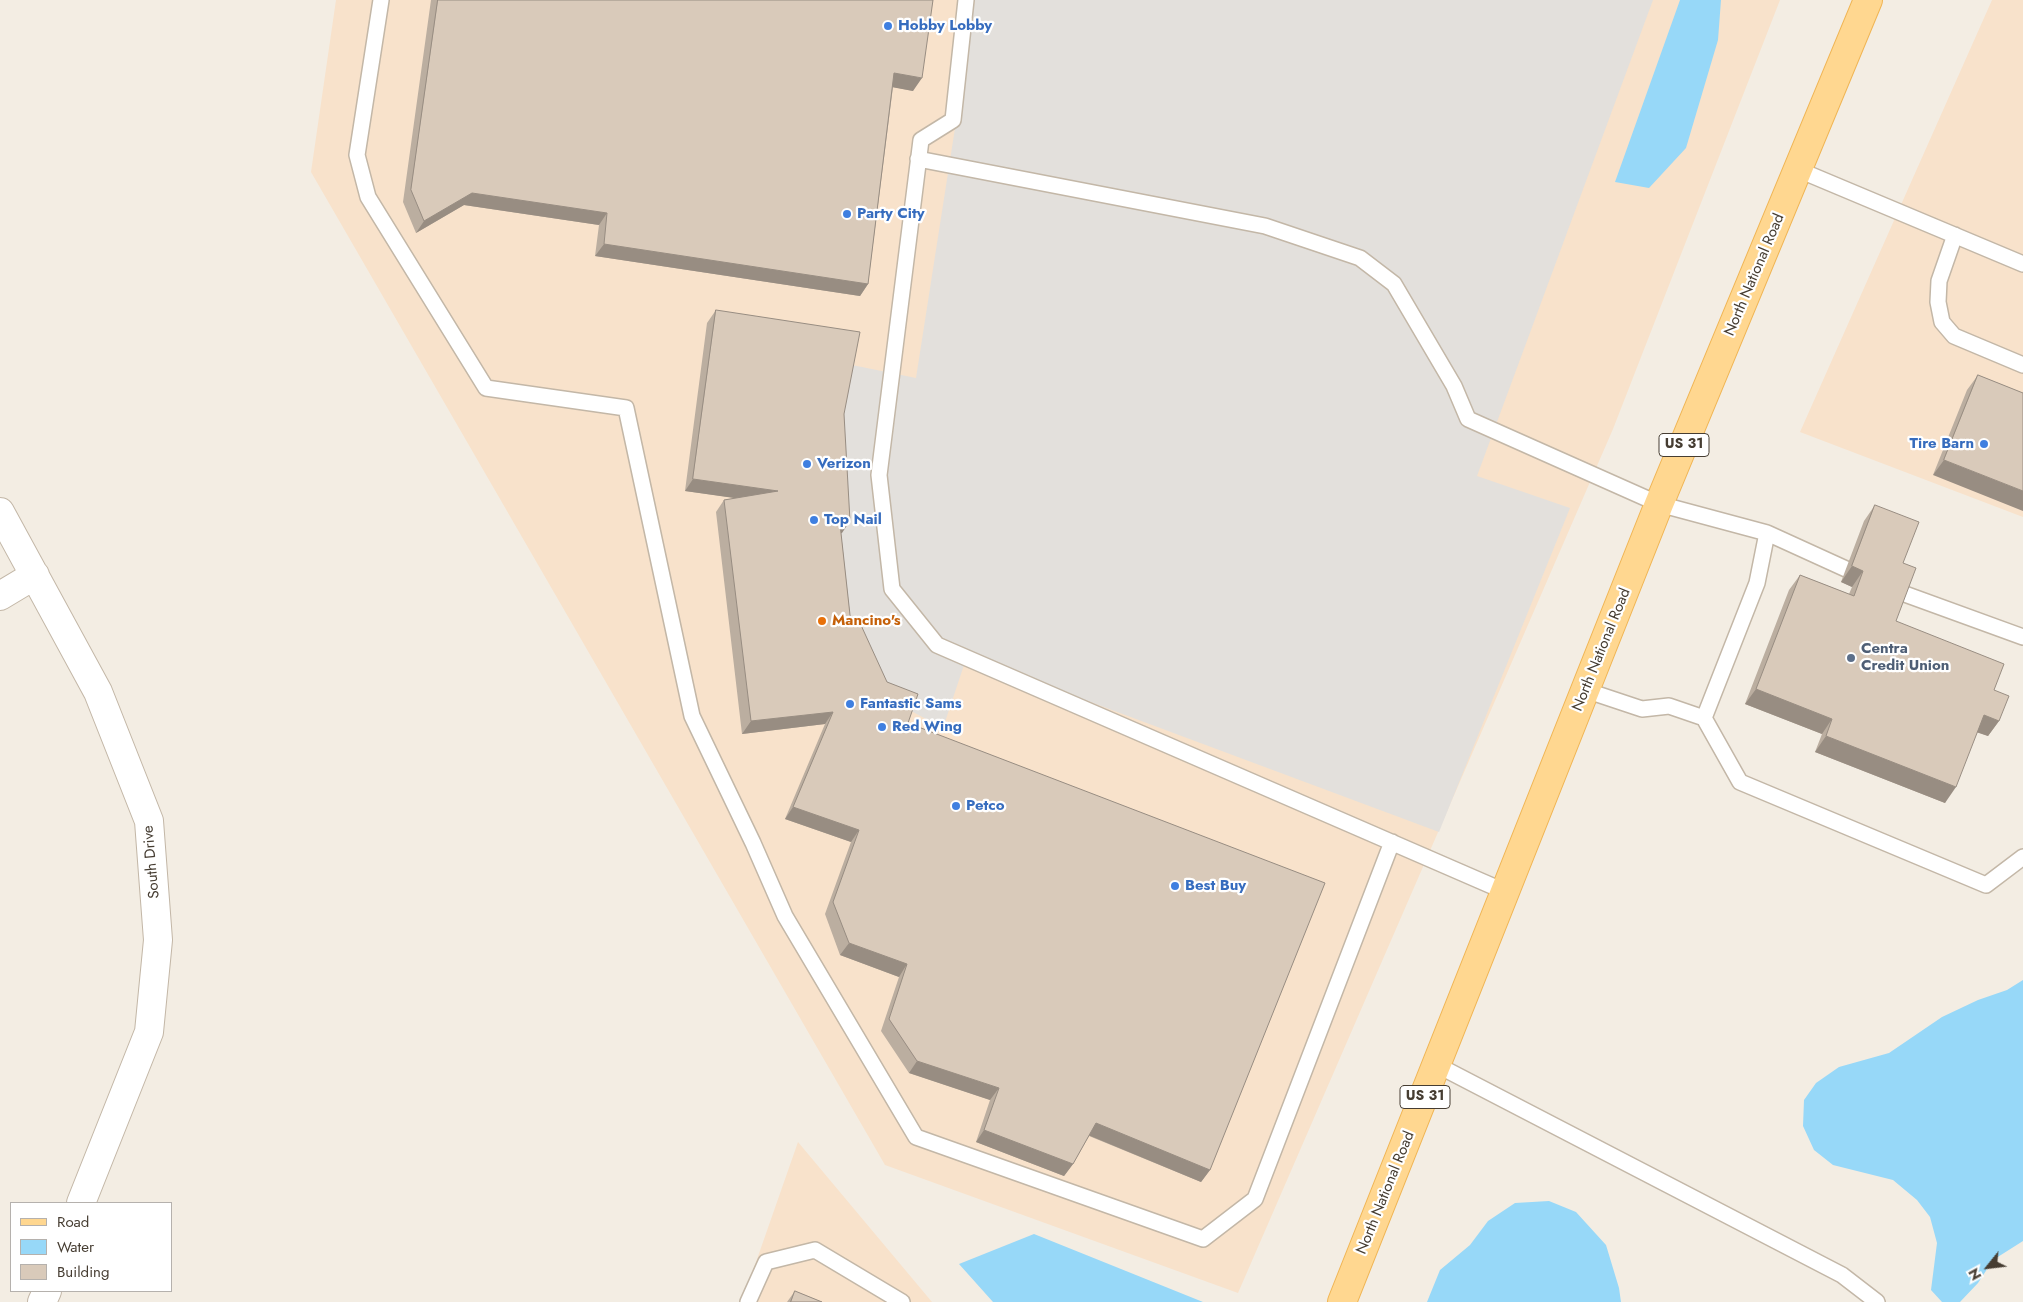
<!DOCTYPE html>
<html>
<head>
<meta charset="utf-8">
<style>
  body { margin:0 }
  #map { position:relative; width:2023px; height:1302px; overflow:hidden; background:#f3ede3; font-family:Jost,sans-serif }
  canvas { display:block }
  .legend { position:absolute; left:10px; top:1202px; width:162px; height:90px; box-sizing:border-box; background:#fff; border:1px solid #b5b1ad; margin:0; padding:6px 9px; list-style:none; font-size:15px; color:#463d32 }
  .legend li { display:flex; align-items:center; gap:10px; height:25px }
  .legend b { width:25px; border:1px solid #b5b1ad }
  .north { position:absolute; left:1963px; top:1242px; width:50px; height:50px; -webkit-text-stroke:4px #fff; paint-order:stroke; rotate:241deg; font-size:14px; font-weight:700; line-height:20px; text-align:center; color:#463d32 }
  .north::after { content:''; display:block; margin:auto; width:18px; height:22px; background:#463d32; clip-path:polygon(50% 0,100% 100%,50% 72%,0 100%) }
</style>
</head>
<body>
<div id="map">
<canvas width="2023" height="1302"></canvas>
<ul class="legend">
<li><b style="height:6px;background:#ffd790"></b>Road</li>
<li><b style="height:14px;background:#97d8f8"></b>Water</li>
<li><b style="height:14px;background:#d9caba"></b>Building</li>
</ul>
<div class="north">N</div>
</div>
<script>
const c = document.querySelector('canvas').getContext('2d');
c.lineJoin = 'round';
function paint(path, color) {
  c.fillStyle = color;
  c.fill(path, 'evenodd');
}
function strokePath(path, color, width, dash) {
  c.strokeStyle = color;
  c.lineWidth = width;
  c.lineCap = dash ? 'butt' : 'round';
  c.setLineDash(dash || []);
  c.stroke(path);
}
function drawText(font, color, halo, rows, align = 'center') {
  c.font = font + ' Jost,sans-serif';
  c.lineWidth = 4.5;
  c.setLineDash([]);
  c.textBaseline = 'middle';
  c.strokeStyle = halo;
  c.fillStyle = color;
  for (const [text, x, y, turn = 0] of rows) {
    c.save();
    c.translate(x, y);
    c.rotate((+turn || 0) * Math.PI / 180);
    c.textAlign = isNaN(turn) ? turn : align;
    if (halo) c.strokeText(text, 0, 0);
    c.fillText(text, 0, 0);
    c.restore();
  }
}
paint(new Path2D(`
  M336 0H1780L1613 429 1238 1293 885 1165 311 172Z
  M1992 0H2023V517L1800 432Z
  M798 1142 932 1302H742Z`), '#f8e2cb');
paint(new Path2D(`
  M975 0H1653L1477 476 1570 508 1439 832 967 656 943 728 881 695 844 631 838 434 852 365 916 378Z`), '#e3e0dc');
paint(new Path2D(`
  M1680 0H1721L1718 40 1686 148 1649 188 1615 182Z
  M2023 980V1241L1993 1260 1978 1283 1960 1302H1942L1931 1290 1937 1243 1930 1217 1917 1200 1893 1180 1833 1165 1814 1150 1803 1126 1804 1100 1816 1083 1839 1067 1889 1053 1942 1017 1978 1000 2007 990Z
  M1549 1201 1576 1212 1606 1245 1619 1288 1621 1302H1427L1440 1270 1470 1245 1488 1221 1515 1203Z
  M1034 1234 1203 1302H993L959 1264Z`), '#97d8f8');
const lane = new Path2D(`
  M381 0 357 155 368 197 486 388 626 408 692 716 753 843 785 916 916 1137 1203 1239 1255 1199 1392 842
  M966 0 953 120 921 140 879 475 892 589 937 645 1506 892
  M918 159 1265 226 1360 258 1394 284 1454 386 1468 419 1659 504 1767 533 1757 583 1704 718 1669 706 1642 709 1585 690
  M1799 170 2023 264
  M1955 235 1939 281 1938 302 1942 322 1954 336 2023 365
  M1767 533 1846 569
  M1902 593 2023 637
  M1704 718 1740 782 1986 885 2023 857
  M1437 1065 1842 1275 1877 1302
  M748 1302 766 1262 815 1250 902 1302`);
const street = new Path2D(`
  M0 512 98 692 149 821 158 940 149 1032 81 1203
  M0 596 35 575
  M42 1302 47 1291`);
const primary = new Path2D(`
  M1342 1302 1659 504 1868 0`);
strokePath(lane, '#c3b7a7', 18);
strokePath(street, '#c3b7a7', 30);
strokePath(primary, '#f0b554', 30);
strokePath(lane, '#fff', 15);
strokePath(street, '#fff', 28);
strokePath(primary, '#ffd790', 28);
paint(new Path2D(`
  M431 0H933L913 91 893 87 868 284 860 296 595 256 599 225 464 205 416 233 403 202Z
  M716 310 844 414 842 533H841L851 624 887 682 908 723 1210 1170 1201 1182 1089 1136 1073 1164 1064 1176 976 1142 990 1100 909 1073 881 1031 899 977 840 955 825 914 851 842 785 819 825 724 742 734 716 512 724 500 736 498 685 491 707 323Z
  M1978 375 2023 393 1933 475 1967 390Z
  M1875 505 1903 563 1896 621 1994 690 1999 721 1988 736 1977 732 1945 803 1815 752 1822 734 1745 704 1789 590 1800 575 1849 594 1852 587 1841 582 1864 521Z
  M795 1291 822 1302H787Z`), '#bbaea0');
paint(new Path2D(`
  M894 73 922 78 913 91 886 86Z
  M472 193 607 213 599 225 464 205 416 233 424 221Z
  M604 244 868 284 860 296 595 256Z
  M1944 460 2023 491V511L1933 475Z
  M693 479 778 491 769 503 685 491Z
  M850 521 842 533 831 536 840 524Z
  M1852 566 1863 571 1852 587 1841 582Z
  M1756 689 1832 719 1822 734 1745 704Z
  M833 712 825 724 742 734 751 721Z
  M1984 715 1999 721 1988 736 1973 731Z
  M1826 736 1956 787 1945 803 1815 752Z
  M793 807 859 830 851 842 785 819Z
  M849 943 907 964 899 977 840 955Z
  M917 1061 999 1088 990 1100 909 1073Z
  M1096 1123 1210 1170 1201 1182 1088 1135Z
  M984 1130 1073 1164 1064 1176 976 1142Z`), '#988d82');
const building = new Path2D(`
  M438 0H933L922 78 894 73 868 284 604 244 607 213 472 193 424 221 411 190Z
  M716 310 860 332 844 414 850 521 840 524 851 624 860 623 887 682 918 694 908 723 1325 883 1210 1170 1096 1123 1073 1164 984 1130 999 1088 917 1061 889 1019 907 964 849 943 833 902 859 830 793 807 833 712 751 721 724 500 778 491 693 479Z
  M1978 375 2023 393V491L1944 460Z
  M1875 505 1919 522 1903 563 1916 568 1896 621 2004 664 1994 690 2009 696 1999 721 1984 715 1956 787 1826 736 1832 719 1756 689 1800 575 1854 596 1863 571 1852 566Z
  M795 1291 822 1302H791Z`);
paint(building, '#d9caba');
strokePath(building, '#988d82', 1);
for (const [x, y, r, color] of [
  [888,26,5,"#3f7fe0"],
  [847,214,5,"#3f7fe0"],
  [1984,444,5,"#3f7fe0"],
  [807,464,5,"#3f7fe0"],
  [814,520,5,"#3f7fe0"],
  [822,621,5,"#e8710a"],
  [1851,658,5,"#5c6f8a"],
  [850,704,5,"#3f7fe0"],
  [882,727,5,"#3f7fe0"],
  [956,806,5,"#3f7fe0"],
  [1175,886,5,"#3f7fe0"]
]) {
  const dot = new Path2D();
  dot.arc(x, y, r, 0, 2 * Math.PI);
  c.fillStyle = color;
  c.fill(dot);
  strokePath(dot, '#fff', 2);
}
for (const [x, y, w] of [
  [1684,445,50],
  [1425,1097,50]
]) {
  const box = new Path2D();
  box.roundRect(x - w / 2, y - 11.5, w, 23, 4);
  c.fillStyle = '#fff';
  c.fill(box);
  strokePath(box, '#463d32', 1);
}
drawText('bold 14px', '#463d32', null, [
  ["US 31",1684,445],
  ["US 31",1425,1097]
]);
drawText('bold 15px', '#366cbe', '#fff', [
  ["Hobby Lobby",898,26],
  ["Party City",857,214],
  ["Tire Barn",1974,444,"right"],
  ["Verizon",817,464],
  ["Top Nail",824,520],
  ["Fantastic Sams",860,704],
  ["Red Wing",892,727],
  ["Petco",966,806],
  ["Best Buy",1185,886]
], 'left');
drawText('15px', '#463d32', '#fff', [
  ["North National Road",1755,275,-67],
  ["North National Road",1602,650,-68],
  ["South Drive",152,862,-95],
  ["North National Road",1386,1193,-68]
]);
drawText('bold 15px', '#c56008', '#fff', [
  ["Mancino's",832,621]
], 'left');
drawText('bold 15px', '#4e5e75', '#fff', [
  ["Centra",1861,649],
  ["Credit Union",1861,666]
], 'left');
</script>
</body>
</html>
